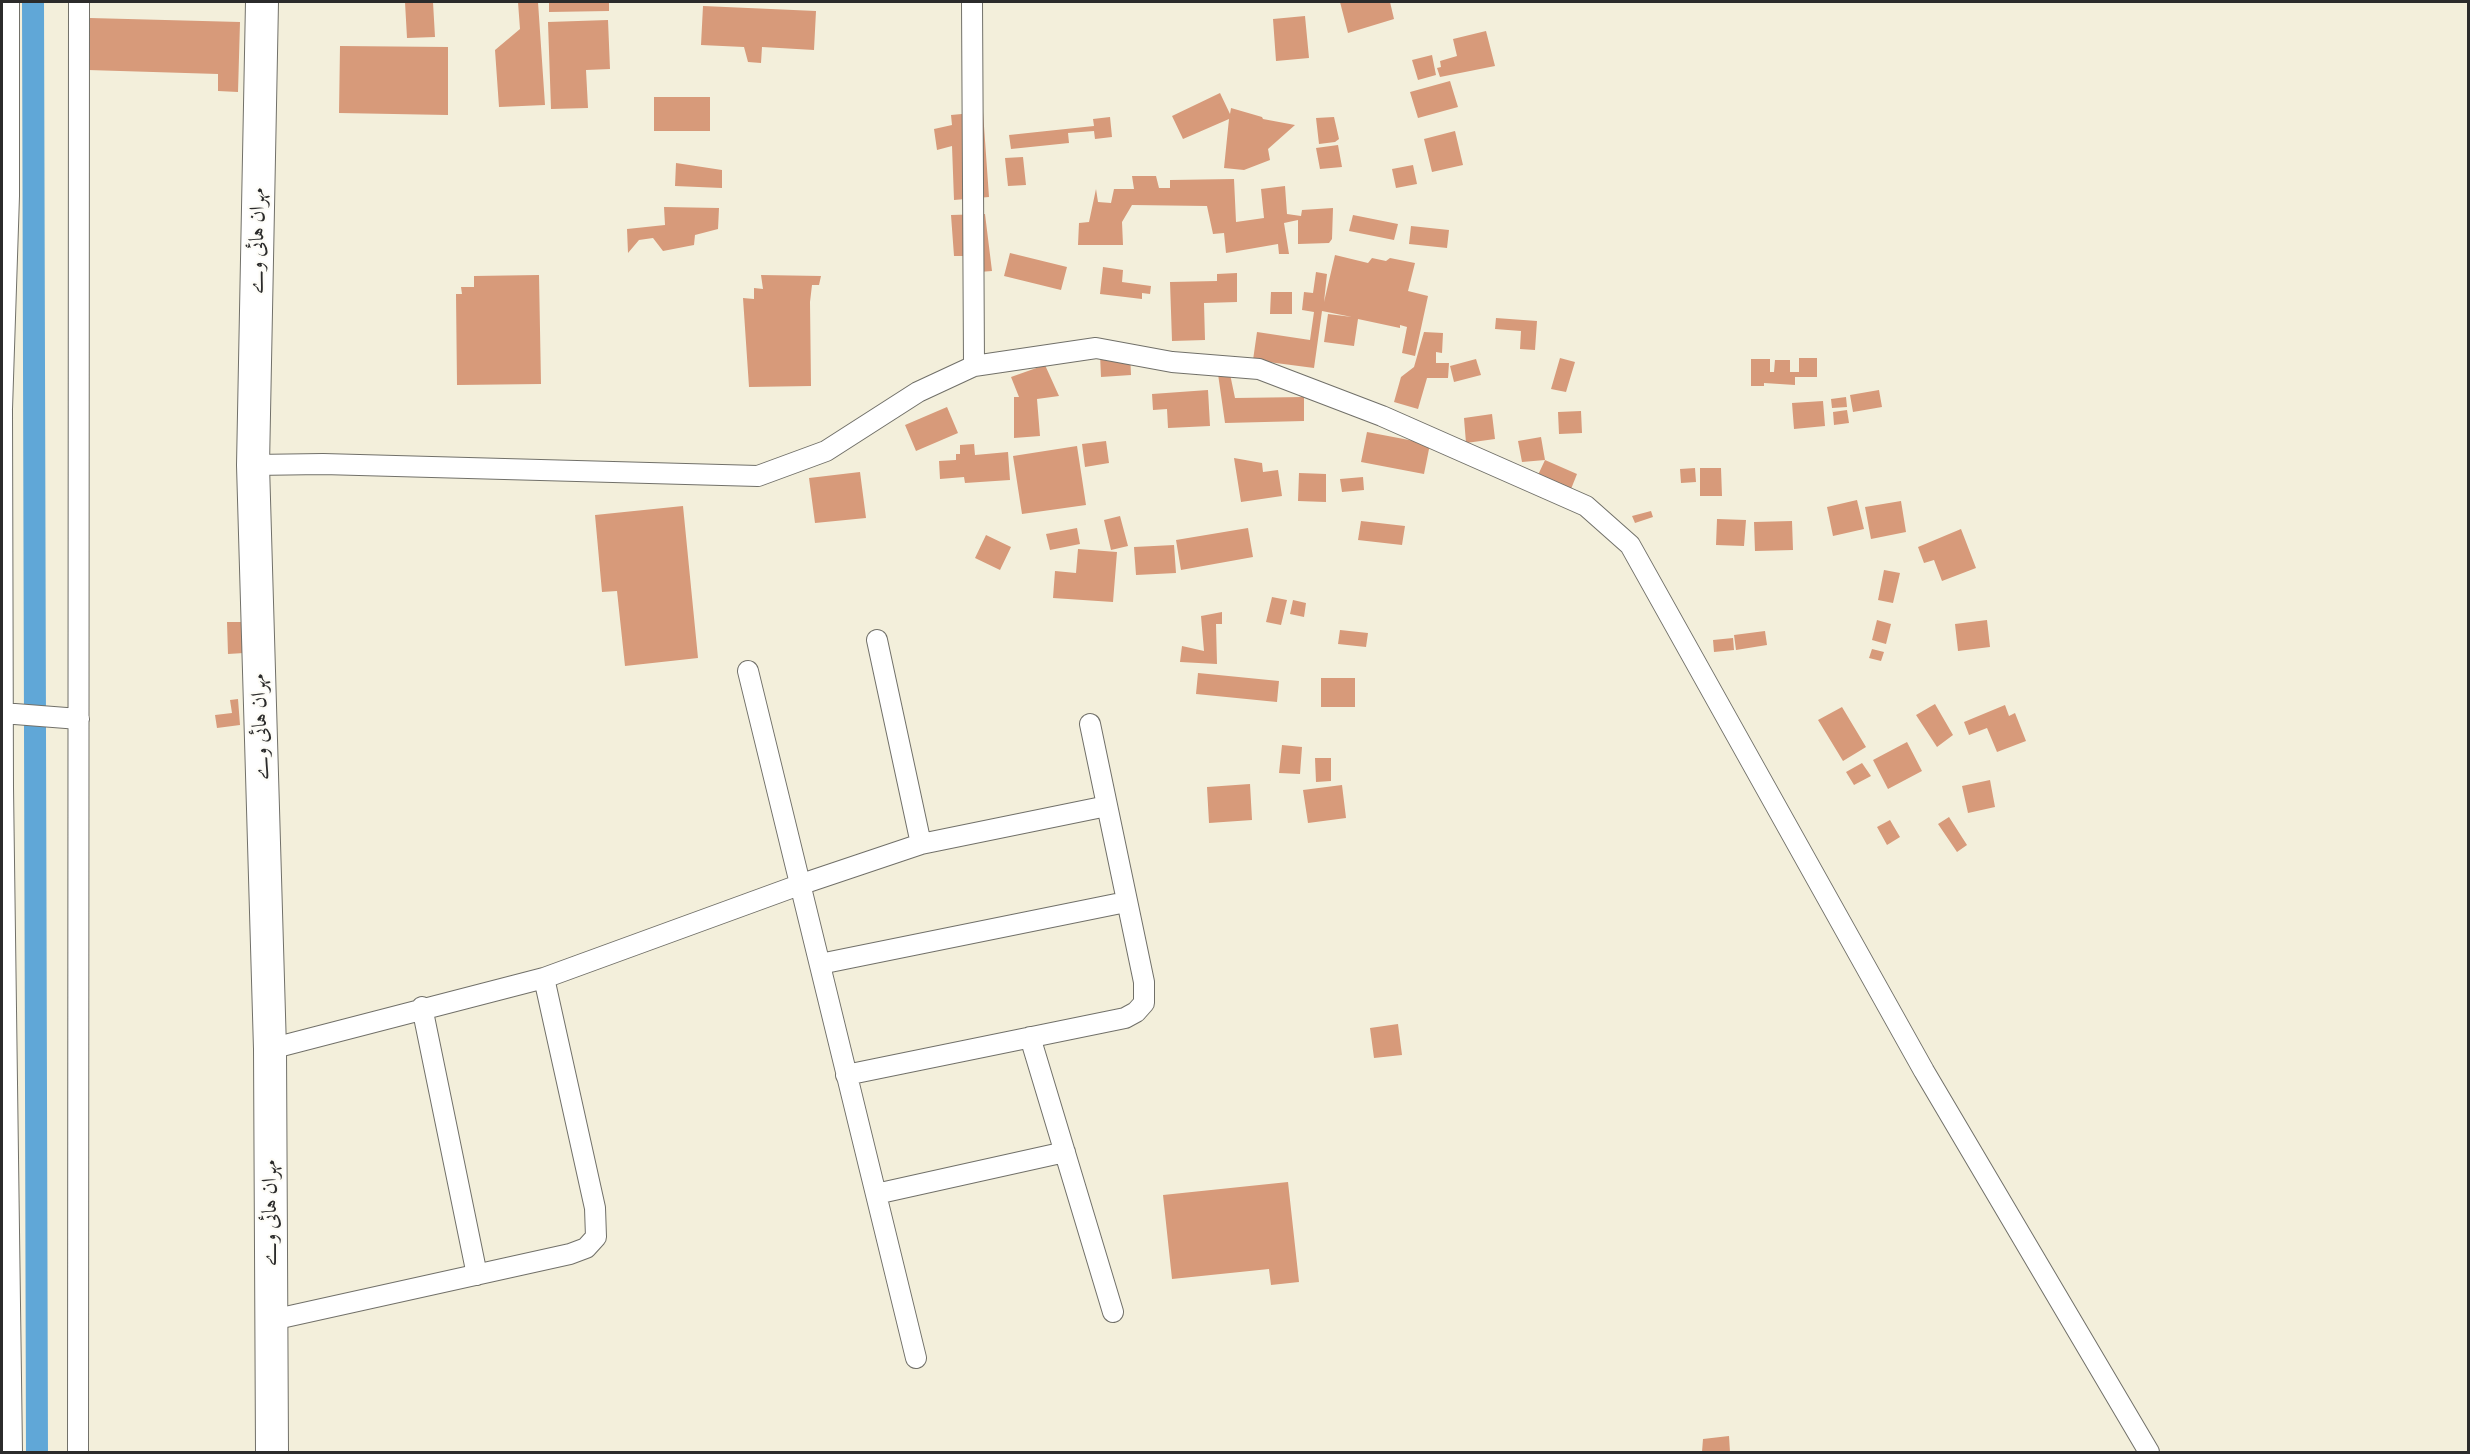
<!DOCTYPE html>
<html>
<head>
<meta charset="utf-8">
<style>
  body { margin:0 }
  #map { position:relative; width:2470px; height:1454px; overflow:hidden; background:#f3efdb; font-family:"Gentium Book Plus",serif }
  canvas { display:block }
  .frame { position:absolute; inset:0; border:3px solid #2b2b2b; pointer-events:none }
</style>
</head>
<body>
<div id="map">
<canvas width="2470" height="1454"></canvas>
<div class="frame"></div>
</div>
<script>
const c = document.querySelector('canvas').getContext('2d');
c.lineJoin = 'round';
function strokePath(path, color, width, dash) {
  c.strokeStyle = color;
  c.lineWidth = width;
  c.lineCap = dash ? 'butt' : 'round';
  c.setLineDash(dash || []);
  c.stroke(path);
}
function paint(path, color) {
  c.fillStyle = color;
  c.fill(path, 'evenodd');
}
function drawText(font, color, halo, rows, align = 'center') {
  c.font = font + ' "Gentium Book Plus",Amiri,serif';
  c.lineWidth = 4.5;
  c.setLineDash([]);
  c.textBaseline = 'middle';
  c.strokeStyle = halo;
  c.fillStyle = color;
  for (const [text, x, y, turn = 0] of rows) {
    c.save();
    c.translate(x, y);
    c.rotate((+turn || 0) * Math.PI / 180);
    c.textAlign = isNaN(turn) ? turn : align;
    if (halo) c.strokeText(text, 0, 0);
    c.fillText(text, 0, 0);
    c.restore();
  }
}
strokePath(new Path2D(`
  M33 2 37 1452`), '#60a7d7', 22);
paint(new Path2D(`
  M405 2H433L435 37 407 38Z
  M518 2H538L545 105 499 107 495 50 520 29Z
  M549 2H609V11L549 12Z
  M1340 2H1390L1394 19 1348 33Z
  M703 6 816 11 814 50 762 47 761 63 748 62 744 47 701 45Z
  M1305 16 1309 58 1276 61 1273 19Z
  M90 18 240 22 238 92 218 91V74L88 70Z
  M608 20 610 69 586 70 588 108 551 109 548 22Z
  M1486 31 1495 66 1440 77 1437 68 1441 67 1440 61 1457 56 1453 39Z
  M340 46 448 47V115L339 113Z
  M1432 55 1436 75 1418 80 1412 60Z
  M1450 81 1458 107 1418 118 1410 92Z
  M1220 93 1230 114 1231 108 1262 117 1263 119 1295 125 1268 149 1270 160 1244 170 1224 168 1229 119 1183 139 1172 116Z
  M654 97H710V131H654Z
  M983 112 989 197 954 200 952 146 937 150 934 129 952 125 951 115Z
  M1110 117 1112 137 1095 139 1094 131 1068 133 1069 143 1011 149 1009 135 1094 126 1093 119Z
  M1334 117 1339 139 1335 142 1319 144 1316 118Z
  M1455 131 1463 165 1432 172 1424 139Z
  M1338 145 1342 167 1320 169 1316 148Z
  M1023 157 1026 185 1008 186 1005 158Z
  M676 163 722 170V188L675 186Z
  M1413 165 1417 184 1396 188 1392 169Z
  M1132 176H1156L1159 188H1170V180L1234 179 1236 222 1264 218 1261 189 1285 186 1287 214 1301 216 1302 210 1333 208 1332 239 1329 243 1298 244V220L1284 223 1289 254H1279L1278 244 1226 253 1224 233 1213 234 1207 206 1132 205 1122 222 1123 245H1078L1079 223 1089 222 1096 189 1098 202 1111 203 1114 189H1134Z
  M664 207 719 208 718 229 695 235 694 245 663 251 653 238 639 240 628 253 627 229 665 225Z
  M985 214 992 271 966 273 964 256H954L951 215Z
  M1353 215 1398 224 1394 240 1349 231Z
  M1411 226 1449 230 1447 248 1409 244Z
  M1010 253 1067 267 1061 290 1004 276Z
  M1335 255 1368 263 1372 258 1386 261 1390 258 1415 263 1408 291 1428 296 1415 356 1402 353 1407 327 1400 325V328L1358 319 1354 346 1324 342 1328 314 1352 317 1322 311 1314 368 1253 360 1257 332 1310 340 1314 312 1302 310 1304 292 1313 293 1316 272 1327 274 1324 302Z
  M1103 267 1123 270 1122 282 1151 286 1150 294 1142 293V299L1100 294Z
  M1237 273V302L1204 303 1205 340 1172 341 1170 282 1217 281V274Z
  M539 275 541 384 457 385 456 294H462L461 287H474V276Z
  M761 275 821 276 819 285H812L810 302 811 386 749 387 743 298 754 299V288L763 289Z
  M1271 292H1292V314H1270Z
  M1496 318 1537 321 1535 350 1520 349 1521 331 1495 329Z
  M1424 332 1443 333 1442 353 1436 352V363H1449L1448 378H1427L1418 409 1394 402 1401 377 1414 367Z
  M1130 352 1131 375 1101 377 1100 354Z
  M1560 358 1575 362 1566 392 1551 389Z
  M1799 358H1817V377H1795V385L1764 383V386H1751V359H1770V372H1774L1775 360H1790V372H1799Z
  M1476 359 1481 375 1454 382 1450 366Z
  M1045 365 1059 396 1037 399 1040 436 1014 438V397H1019L1011 377Z
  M1218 374H1230L1235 398 1304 397V421L1225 423Z
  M1208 390 1210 426 1168 428 1167 409 1153 410 1152 394Z
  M1879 390 1882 407 1853 412 1850 395Z
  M1846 397 1847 407 1832 408 1831 399Z
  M1823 401 1825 426 1794 429 1792 403Z
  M947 407 958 433 916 451 905 425Z
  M1847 410 1849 423 1834 425 1833 412Z
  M1581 411 1582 433 1559 434 1558 412Z
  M1492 414 1495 439 1466 443 1464 418Z
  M1367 432 1430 444 1424 474 1361 462Z
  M1541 437 1545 460 1522 462 1518 441Z
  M1106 441 1109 463 1085 467 1082 444Z
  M974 444 975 455 1008 452 1010 480 965 483 964 477 940 479 939 461 956 460V454H960V445Z
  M1077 446 1086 505 1022 514 1013 456Z
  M1234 458 1262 463 1263 472 1278 470 1282 496 1241 502Z
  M1545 460 1577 474 1571 489 1538 475Z
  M1695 468 1696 482 1681 483 1680 469Z
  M1700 468H1721L1722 496H1700Z
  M860 472 866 518 815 523 809 478Z
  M1299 473 1326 474V502L1298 501Z
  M1363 477 1364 490 1342 492 1340 479Z
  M1857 500 1864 529 1833 536 1827 507Z
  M1901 501 1906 532 1871 539 1865 507Z
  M683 506 698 658 625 666 617 591 602 592 595 515Z
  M1651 511 1653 517 1635 523 1632 516Z
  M1120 516 1128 546 1111 550 1104 520Z
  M1717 519 1746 520 1744 546 1716 545Z
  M1361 521 1405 526 1402 545 1358 540Z
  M1792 521 1793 550 1755 551 1754 522Z
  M1077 528 1080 544 1050 550 1046 534Z
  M1248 528 1253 557 1181 570 1176 540Z
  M1961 529 1976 568 1942 581 1934 560 1924 563 1918 547Z
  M986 535 1011 547 1000 570 975 558Z
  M1174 545 1176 573 1136 575 1134 547Z
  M1078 549 1117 552 1113 602 1053 598 1055 571 1076 573Z
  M1884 570 1900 573 1893 603 1878 600Z
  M1272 597 1287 600 1281 625 1266 622Z
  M1293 600 1306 603 1304 617 1290 614Z
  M1222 612V624H1216L1217 664 1180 662 1182 646 1204 651 1201 616Z
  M1877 620 1891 624 1886 644 1872 640Z
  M1987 620 1990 647 1958 651 1955 624Z
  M227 622H243L244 653 228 654Z
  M1340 630 1368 633 1366 647 1338 644Z
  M1765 631 1767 645 1736 650 1734 635Z
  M1733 638 1734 650 1714 652 1713 640Z
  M1872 649 1884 652 1881 661 1869 658Z
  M1198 673 1279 681 1277 702 1196 694Z
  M1321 678H1355V707H1321Z
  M238 699 240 725 217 728 215 715 232 713 230 700Z
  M1935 704 1953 735 1937 747 1916 715Z
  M2005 705 2009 716 2015 713 2026 741 1997 752 1987 728 1969 735 1964 722Z
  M1842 707 1866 747 1843 761 1818 720Z
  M1907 742 1922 771 1888 789 1873 760Z
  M1282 745 1302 747 1300 774 1279 773Z
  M1315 758H1331V781L1316 782Z
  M1862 763 1871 776 1854 785 1846 772Z
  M1990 780 1995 807 1968 813 1962 786Z
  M1250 784 1252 820 1209 823 1207 787Z
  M1342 785 1346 818 1308 823 1303 790Z
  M1949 817 1967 845 1957 852 1938 824Z
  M1890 820 1900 837 1887 845 1877 827Z
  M1398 1024 1402 1055 1374 1058 1370 1028Z
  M1288 1182 1299 1282 1271 1285 1269 1269 1172 1279 1163 1195Z
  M1729 1436 1730 1452H1702L1703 1439Z`), '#d79a7a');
const street = new Path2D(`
  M972 2 974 366
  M2 409 9 196V2
  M2 410 3 787 12 1452
  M253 465 323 464 758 476 826 451 918 392 974 366 1096 348 1172 362 1259 369 1382 416 1586 506 1630 545 1924 1071 2149 1452
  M877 640 921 844
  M748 671 916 1358
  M2 713 79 719
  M820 964 1126 902
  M422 1007 477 1275
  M1030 1037 1113 1312
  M270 1049 544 978 799 885 921 844 1107 806
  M846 1075 1125 1018 1136 1012 1144 1003V982L1090 724
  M876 1194 1065 1152
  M272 1320 570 1254 586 1248 596 1237 595 1208 544 978
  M78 1452 79 2`);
const primary = new Path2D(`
  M262 2 253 465 270 1049 272 1452`);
strokePath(street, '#717069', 22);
strokePath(primary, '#717069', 34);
strokePath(street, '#fff', 20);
strokePath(primary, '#fff', 32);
drawText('21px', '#2b2b2b', '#fdfcf7', [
  ["مہران ہائی وے",258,241,-89],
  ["مہران ہائی وے",261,727,-92],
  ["مہران ہائی وے",271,1213,-90]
]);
</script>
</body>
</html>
